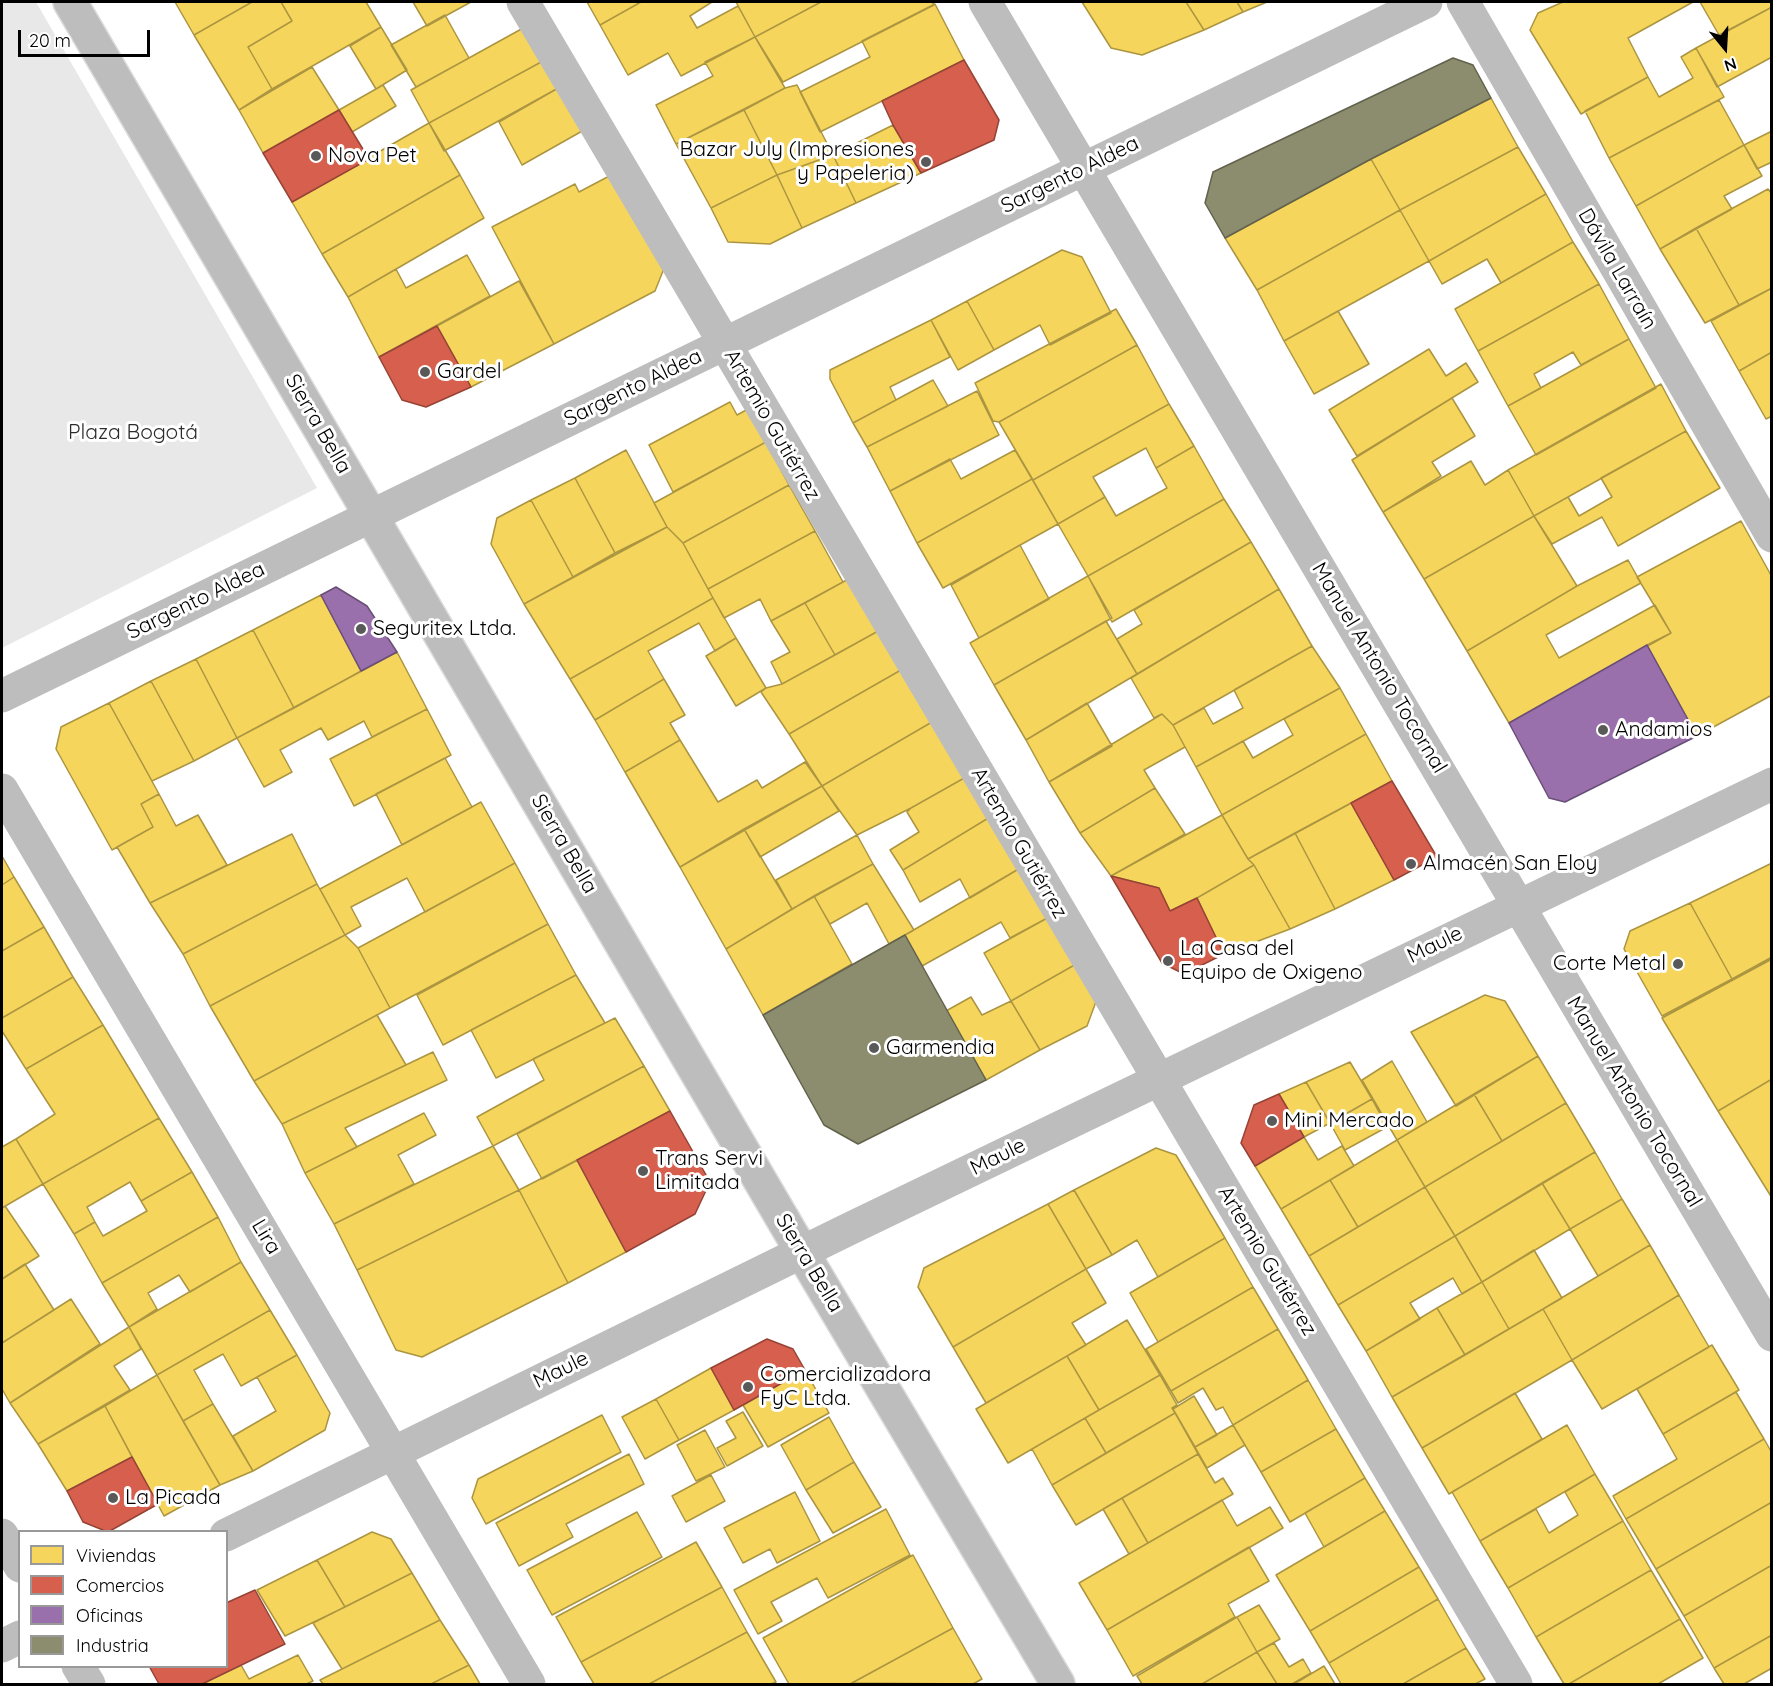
<!DOCTYPE html>
<html>
<head>
<meta charset="utf-8">
<style>
  body { margin:0 }
  #map { position:relative; width:1773px; height:1686px; overflow:hidden; background:#fff; font-family:Quicksand,sans-serif }
  canvas { display:block }
  .frame { position:absolute; inset:0; border:3px solid #000; pointer-events:none }
  .legend { position:absolute; left:18px; top:1530px; width:210px; height:138px; box-sizing:border-box; background:#fff; border:2px solid #999; margin:0; padding:8px 10px; list-style:none; font-size:18px; color:#000 }
  .legend li { display:flex; align-items:center; gap:12px; height:30px }
  .legend b { width:30px; border:2px solid #999 }
  .north { position:absolute; left:1695px; top:18px; width:60px; height:60px; -webkit-text-stroke:4px #fff; paint-order:stroke; rotate:162deg; font-size:16px; font-weight:700; line-height:24px; text-align:center; color:#000 }
  .north::after { content:''; display:block; margin:auto; width:21px; height:27px; background:#000; clip-path:polygon(50% 0,100% 100%,50% 72%,0 100%) }
  .scale { position:absolute; left:18px; top:30px; width:132px; height:27px; box-sizing:border-box; border:3px solid #000; border-top:0; padding-left:8px; font-size:18px; line-height:21px; white-space:nowrap; color:#000; -webkit-text-stroke:4px #fff; paint-order:stroke }
</style>
</head>
<body>
<div id="map">
<canvas width="1773" height="1686"></canvas>
<div class="frame"></div>
<ul class="legend">
<li><b style="height:16px;background:#f6d55c"></b>Viviendas</li>
<li><b style="height:16px;background:#d6604d"></b>Comercios</li>
<li><b style="height:16px;background:#9970ab"></b>Oficinas</li>
<li><b style="height:16px;background:#8c8c6e"></b>Industria</li>
</ul>
<div class="north">N</div>
<div class="scale">20 m</div>
</div>
<script>
const c = document.querySelector('canvas').getContext('2d');
c.lineJoin = 'round';
function paint(path, color) {
  c.fillStyle = color;
  c.fill(path, 'evenodd');
}
function strokePath(path, color, width, dash) {
  c.strokeStyle = color;
  c.lineWidth = width;
  c.lineCap = dash ? 'butt' : 'round';
  c.setLineDash(dash || []);
  c.stroke(path);
}
function drawText(font, color, halo, rows, align = 'center') {
  c.font = font + ' Quicksand,sans-serif';
  c.lineWidth = 6;
  c.setLineDash([]);
  c.textBaseline = 'middle';
  c.strokeStyle = halo;
  c.fillStyle = color;
  for (const [text, x, y, turn = 0] of rows) {
    c.save();
    c.translate(x, y);
    c.rotate((+turn || 0) * Math.PI / 180);
    c.textAlign = isNaN(turn) ? turn : align;
    if (halo) c.strokeText(text, 0, 0);
    c.fillText(text, 0, 0);
    c.restore();
  }
}
paint(new Path2D(`
  M2 2H36L317 488 2 648Z`), '#e8e8e8');
const homes = new Path2D(`
  M175 2H252L194 35Z
  M252 2H281L292 21 248 47 272 89 239 110 194 35Z
  M281 2H366L381 27 272 89 248 47 292 21Z
  M413 2H471L427 26Z
  M587 2H641L600 25Z
  M641 2H712L690 16 697 28 738 6 755 37 681 76 668 53 628 75 600 25Z
  M736 2H821L755 37Z
  M821 2H932L934 5 783 82 755 37Z
  M1082 2H1186L1204 30 1142 55 1111 48Z
  M1186 2H1237L1243 12 1204 30Z
  M1237 2H1267L1243 12Z
  M1563 2H1693L1628 38 1648 77 1581 114 1530 30 1538 13Z
  M1700 2H1772V7L1719 35Z
  M935 4 964 60 820 132 800 92 870 57 862 41Z
  M1772 7V57L1717 87 1696 48Z
  M445 15 469 58 416 87 391 45Z
  M381 27 407 70 376 89 350 46Z
  M525 27 543 61 429 123 411 90Z
  M755 37 785 88 676 144 656 105 713 76 705 62Z
  M1696 48 1724 97 1609 158 1585 111 1648 77 1659 97 1693 78 1681 57Z
  M543 61 560 87 444 151 429 123Z
  M312 67 339 110 263 153 239 110Z
  M383 85 396 106 352 132 339 110Z
  M797 85 833 155 777 175 744 110 785 88Z
  M560 87 584 130 522 165 499 122Z
  M1491 98 1518 147 1400 210 1371 159Z
  M1719 100 1744 145 1636 206 1609 158Z
  M744 110 777 175 711 208 676 144Z
  M429 123 460 175 322 254 292 202Z
  M893 125 921 173 856 203 833 155Z
  M1772 131V162L1757 169 1744 145Z
  M1744 145 1762 176 1724 196 1732 209 1660 249 1636 206Z
  M1518 147 1546 194 1429 261 1400 210Z
  M833 155 856 203 802 228 777 175Z
  M1371 159 1400 210 1257 290 1225 238Z
  M615 173 665 266 655 291 554 344 492 227 575 184 579 192Z
  M460 175 484 218 348 297 322 254Z
  M777 175 802 228 770 244 728 242 711 208Z
  M1768 189 1772 194V288L1739 305 1696 228Z
  M1546 194 1573 242 1501 283 1487 259 1442 284 1429 261Z
  M1400 210 1429 261 1284 341 1257 290Z
  M1696 228 1739 305 1705 323 1660 249Z
  M1573 242 1599 284 1478 351 1455 309Z
  M1062 250 1082 257 1111 313 1050 345 1040 325 994 350 967 301Z
  M467 255 490 296 379 357 348 297 396 269 406 288Z
  M519 281 554 344 471 387 437 326Z
  M1599 284 1629 339 1581 365 1573 352 1534 374 1541 388 1508 406 1478 351Z
  M1772 288V352L1739 371 1711 321Z
  M967 301 994 350 958 370 931 320Z
  M1116 309 1137 345 999 422 993 421 975 383Z
  M1338 311 1369 364 1314 394 1284 341Z
  M931 320 950 357 890 387 896 400 853 423 830 379V370Z
  M1629 339 1656 388 1536 455 1508 406Z
  M1137 345 1169 404 1033 480 999 422Z
  M1429 349 1446 376 1466 363 1478 382 1357 456 1329 410Z
  M1772 352V416L1766 419 1739 371Z
  M933 380 948 406 867 447 853 423Z
  M1661 384 1686 431 1534 516 1508 470Z
  M977 391 999 435 890 491 867 447Z
  M1452 398 1475 436 1432 462 1441 476 1383 512 1352 460Z
  M730 402 737 415 748 409 766 442 673 492 649 445Z
  M1169 404 1194 446 1156 468 1146 448 1093 477 1105 497 1058 524 1033 480Z
  M1686 431 1720 488 1618 546 1602 517 1552 544 1534 516 1568 497 1579 516 1612 497 1601 478Z
  M766 442 789 485 683 543 667 527 654 503Z
  M1194 446 1224 499 1088 576 1058 524 1105 497 1116 516 1167 488 1156 468Z
  M626 450 667 527 615 553 575 478Z
  M1015 450 1032 479 917 543 890 491 950 459 961 479Z
  M1471 461 1485 485 1508 470 1534 516 1424 579 1383 512Z
  M575 478 615 553 573 577 531 500Z
  M1032 479 1058 524 943 588 917 543Z
  M789 485 815 531 708 589 683 543Z
  M1224 499 1251 542 1112 622 1088 576Z
  M531 500 573 577 524 604 491 544 497 518Z
  M1534 516 1577 586 1467 651 1424 579Z
  M1741 521 1772 577V695L1697 736 1647 645 1671 633 1637 577Z
  M667 527 683 543 713 598 570 679 524 604Z
  M815 531 843 582 771 621 760 599 724 618 708 589Z
  M1251 542 1279 589 1137 674 1117 639 1142 624 1134 610Z
  M1020 545 1049 599 979 638 951 585Z
  M1628 560 1641 583 1546 635 1559 658 1655 605 1671 633 1509 723 1467 651 1577 586Z
  M1088 576 1112 618 994 685 970 643Z
  M852 577 880 630 835 655 805 603Z
  M1279 589 1312 646 1173 725 1162 714 1154 718 1131 678Z
  M321 595 361 671 294 708 253 630Z
  M713 598 736 638 715 651 699 623 648 651 664 679 595 720 570 679Z
  M805 603 835 655 782 684 771 662 790 652 771 621Z
  M1106 621 1137 674 1026 740 994 685Z
  M253 630 294 708 237 738 196 659Z
  M880 630 901 670 789 734 761 692 766 688 782 684Z
  M736 638 766 688 736 706 706 656Z
  M1312 646 1340 688 1196 767 1173 725 1204 708 1213 724 1243 708 1234 690Z
  M397 652 427 709 372 737 364 721 328 740 321 728 280 750 292 772 264 787 237 738Z
  M196 659 237 738 194 761 151 681Z
  M901 670 932 722 822 786 789 734Z
  M664 679 685 715 670 723 680 740 625 772 595 720Z
  M151 681 194 761 152 781 109 703Z
  M1340 688 1366 734 1222 815 1196 767 1243 741 1253 758 1293 735 1284 719Z
  M109 703 159 794 141 804 153 827 112 850 56 749 61 727Z
  M1087 703 1112 746 1049 782 1026 740Z
  M427 709 451 755 354 806 330 759Z
  M1162 714 1173 725 1185 747 1144 770 1155 788 1080 833 1049 782Z
  M932 722 966 777 911 808 857 835 822 786Z
  M1366 734 1392 781 1248 859 1222 815Z
  M680 740 718 802 757 780 762 788 805 762 822 786 680 867 625 772Z
  M445 758 472 807 402 845 376 794Z
  M966 777 990 817 903 870 890 850 919 832 907 812 911 808Z
  M822 786 839 811 760 857 744 829Z
  M1155 788 1185 834 1111 876 1080 833Z
  M159 794 176 826 198 815 227 865 150 903 117 847 153 827 141 804Z
  M481 802 515 863 425 912 407 878 351 907 361 926 345 935 320 889Z
  M1351 803 1394 880 1335 909 1295 833Z
  M1222 815 1248 859 1254 865 1197 898 1170 911 1159 888 1111 876Z
  M990 817 1022 867 970 898 960 879 920 902 903 870Z
  M744 829 792 909 726 949 680 867Z
  M1295 833 1335 909 1290 929 1254 865 1248 859Z
  M292 834 317 884 183 954 150 903Z
  M857 835 873 864 792 909 776 880Z
  M2 856 14 877 2 885Z
  M515 863 548 924 390 1008 358 948Z
  M1772 863V957L1732 979 1690 903Z
  M873 864 914 930 889 944 867 903 830 924 814 896Z
  M1254 865 1290 929 1224 954 1197 898Z
  M1022 867 1051 916 1010 938 1001 922 922 966 905 935Z
  M14 877 44 927 2 951V885Z
  M317 884 345 935 210 1006 183 954Z
  M814 896 852 964 763 1015 726 949Z
  M1690 903 1732 979 1662 1016 1624 949 1630 931Z
  M1051 916 1078 963 1011 1001 984 953Z
  M548 924 576 975 443 1045 417 995Z
  M44 927 73 977 2 1018V951Z
  M345 935 358 948 390 1008 254 1081 210 1006Z
  M1772 959V1079L1718 1111 1662 1018Z
  M1078 963 1097 999 1087 1026 1040 1050 1011 1001Z
  M576 975 605 1023 496 1078 471 1030Z
  M73 977 103 1025 26 1069 2 1031V1018Z
  M1485 995 1505 1001 1538 1056 1456 1106 1411 1032Z
  M971 997 982 1015 1011 1001 1040 1050 986 1080 946 1011Z
  M377 1015 406 1065 282 1124 254 1081Z
  M615 1018 644 1066 493 1146 477 1117 544 1080 533 1059Z
  M103 1025 159 1118 43 1184 16 1139 55 1114 26 1069Z
  M433 1052 447 1080 345 1128 357 1147 305 1173 282 1124Z
  M1538 1056 1566 1103 1502 1141 1474 1094Z
  M1392 1061 1427 1122 1397 1140 1362 1080Z
  M1350 1062 1372 1099 1330 1123 1306 1082Z
  M644 1066 670 1111 542 1179 517 1134Z
  M1772 1079V1198L1718 1111Z
  M1306 1082 1330 1123 1304 1137 1279 1094Z
  M1474 1094 1502 1141 1425 1187 1397 1140Z
  M1372 1099 1387 1127 1345 1150 1330 1123Z
  M1566 1103 1595 1152 1455 1236 1425 1187Z
  M424 1113 436 1135 398 1155 414 1184 334 1224 305 1173Z
  M159 1118 192 1172 141 1201 130 1182 87 1207 95 1222 74 1234 43 1184Z
  M1304 1137 1318 1160 1342 1146 1354 1166 1281 1209 1255 1166Z
  M16 1139 43 1184 2 1208V1147Z
  M1397 1140 1425 1187 1358 1227 1330 1180Z
  M493 1146 519 1190 357 1270 334 1224Z
  M1156 1148 1176 1155 1225 1238 1158 1277 1137 1240 1112 1255 1074 1190Z
  M1595 1152 1622 1199 1570 1229 1542 1183Z
  M577 1160 626 1252 568 1283 519 1190Z
  M192 1172 218 1217 102 1283 74 1234 95 1222 103 1236 147 1211 141 1201Z
  M1330 1180 1358 1227 1309 1256 1281 1209Z
  M1542 1183 1570 1229 1482 1282 1455 1236Z
  M1425 1187 1455 1236 1338 1305 1309 1256Z
  M519 1190 568 1283 422 1357 396 1350 357 1270Z
  M1074 1190 1112 1255 1086 1269 1048 1204Z
  M1622 1199 1650 1245 1598 1276 1570 1229Z
  M1048 1204 1086 1269 953 1347 918 1287 924 1268Z
  M5 1206 39 1256 2 1279V1208Z
  M218 1217 241 1262 190 1292 179 1275 148 1293 157 1309 129 1327 102 1283Z
  M1455 1236 1482 1282 1462 1294 1453 1278 1410 1303 1420 1319 1366 1351 1338 1305Z
  M1225 1238 1253 1287 1158 1342 1130 1293Z
  M1650 1245 1679 1295 1572 1360 1543 1309Z
  M1534 1250 1562 1298 1509 1329 1482 1282Z
  M241 1262 270 1310 157 1375 129 1327Z
  M25 1264 54 1310 2 1343V1279Z
  M1086 1269 1106 1303 1072 1323 1086 1345 986 1403 953 1347Z
  M1482 1282 1509 1329 1465 1355 1437 1308Z
  M1253 1287 1278 1329 1171 1391 1146 1349Z
  M1679 1295 1709 1347 1602 1409 1572 1360Z
  M71 1299 100 1344 10 1403 2 1389V1343Z
  M1437 1308 1465 1355 1392 1397 1366 1351Z
  M1543 1309 1572 1360 1422 1448 1392 1397Z
  M270 1310 297 1355 241 1386 223 1354 194 1370 213 1404 183 1421 157 1375Z
  M1127 1320 1160 1375 1099 1410 1067 1356Z
  M129 1327 141 1349 114 1366 130 1390 38 1444 10 1403Z
  M1278 1329 1308 1380 1233 1425 1223 1407 1216 1410 1203 1388 1178 1403 1171 1391Z
  M1712 1345 1739 1390 1663 1434 1637 1389Z
  M297 1355 330 1413 325 1430 253 1471 233 1436 276 1411 257 1377Z
  M1067 1356 1099 1410 1008 1463 976 1409Z
  M711 1368 734 1410 679 1440 656 1399Z
  M805 1370 829 1413 768 1447 743 1405Z
  M157 1375 220 1485 164 1516 105 1406Z
  M1160 1375 1177 1405 1172 1408 1175 1413 1106 1453 1085 1418Z
  M1308 1380 1336 1429 1261 1472 1233 1425Z
  M1736 1392 1764 1439 1626 1519 1613 1496 1677 1459 1663 1434Z
  M1515 1393 1542 1439 1449 1494 1422 1448Z
  M1194 1396 1217 1435 1195 1447 1173 1409Z
  M656 1399 679 1440 645 1459 622 1417Z
  M213 1404 253 1471 220 1485 183 1421Z
  M105 1406 132 1457 67 1491 38 1444Z
  M743 1412 763 1446 727 1466 717 1448 736 1438 726 1421Z
  M1175 1413 1198 1454 1076 1525 1052 1485Z
  M602 1415 621 1452 486 1524 472 1498 478 1479Z
  M829 1417 854 1462 806 1490 781 1445Z
  M1085 1418 1106 1453 1052 1485 1032 1449Z
  M1233 1425 1245 1445 1207 1468 1195 1447Z
  M1567 1425 1595 1474 1480 1541 1452 1492Z
  M1336 1429 1365 1478 1290 1522 1261 1472Z
  M705 1430 725 1467 696 1481 677 1445Z
  M1764 1439 1772 1453V1502L1656 1569 1626 1519Z
  M629 1454 644 1484 566 1524 573 1537 519 1566 496 1523Z
  M1198 1454 1215 1483 1223 1478 1233 1494 1148 1543 1122 1498Z
  M854 1462 881 1507 833 1533 806 1490Z
  M1595 1474 1623 1521 1508 1588 1480 1541 1536 1509 1549 1533 1578 1515 1565 1492Z
  M711 1475 725 1501 686 1522 672 1496Z
  M1365 1478 1385 1511 1324 1547 1305 1513Z
  M795 1492 820 1541 777 1563 770 1549 743 1563 724 1528Z
  M1122 1498 1148 1543 1129 1554 1103 1509Z
  M1222 1500 1237 1526 1270 1507 1283 1528 1107 1630 1079 1583Z
  M1772 1502V1565L1684 1616 1656 1569Z
  M886 1509 910 1555 828 1598 817 1578 771 1602 782 1621 758 1634 734 1590Z
  M1385 1511 1419 1567 1310 1631 1276 1575Z
  M637 1512 662 1557 552 1615 527 1570Z
  M1623 1521 1651 1570 1536 1637 1508 1588Z
  M372 1532 391 1539 412 1573 345 1607 317 1560Z
  M696 1542 722 1587 581 1662 556 1617Z
  M1249 1547 1269 1581 1228 1604 1235 1617 1133 1676 1107 1630Z
  M913 1555 953 1628 850 1684H789L763 1638Z
  M317 1560 345 1607 285 1636 257 1590Z
  M1772 1565V1635L1714 1668 1684 1616Z
  M1419 1567 1438 1599 1329 1663 1310 1631Z
  M1651 1570 1680 1619 1569 1684H1564L1536 1637Z
  M412 1573 440 1620 342 1669 313 1623Z
  M722 1587 747 1632 649 1684H594L581 1662Z
  M1438 1599 1466 1648 1403 1684H1341L1329 1663Z
  M1259 1605 1280 1639 1257 1652 1237 1617Z
  M1237 1617 1257 1652 1202 1684H1142L1137 1676Z
  M1680 1619 1703 1658 1658 1684H1569Z
  M440 1620 469 1665 431 1684H323L320 1680Z
  M953 1628 982 1679 973 1684 852 1683Z
  M747 1632 776 1682 771 1684H649Z
  M1772 1635V1668L1744 1684H1724L1714 1668Z
  M1274 1643 1289 1667 1303 1659 1311 1673 1292 1684H1277L1257 1652Z
  M1466 1648 1485 1679 1475 1684H1403Z
  M1257 1652 1277 1684H1202Z
  M298 1655 313 1681 306 1684H202L241 1665 249 1679Z
  M469 1665 480 1684H431Z
  M1324 1666 1335 1684H1294Z`);
paint(homes, '#f6d55c');
strokePath(homes, '#ac9540', 1.5);
const shops = new Path2D(`
  M964 60 999 120 994 140 921 173 893 125 882 101Z
  M339 110 369 159 292 202 263 153Z
  M437 326 471 387 426 407 402 400 379 357Z
  M1392 781 1437 857 1394 880 1351 803Z
  M1111 876 1159 888 1170 911 1197 898 1224 954 1184 974 1162 963Z
  M1279 1094 1304 1137 1255 1166 1241 1143 1254 1105Z
  M670 1111 710 1182 695 1214 626 1252 577 1160Z
  M767 1339 793 1349 805 1370 734 1410 711 1368Z
  M132 1457 158 1504 108 1532 83 1522 67 1491Z
  M255 1590 285 1644 202 1684H159L149 1666H226V1603Z`);
paint(shops, '#d6604d');
strokePath(shops, '#964336', 1.5);
const offices = new Path2D(`
  M336 587 367 606 397 652 361 671 321 595Z
  M1647 645 1697 736 1565 802 1549 798 1509 723Z`);
paint(offices, '#9970ab');
strokePath(offices, '#6b4e78', 1.5);
const industry = new Path2D(`
  M1453 58 1473 65 1491 98 1371 159 1225 238 1205 203 1213 172Z
  M905 935 986 1080 858 1144 824 1125 763 1015Z`);
paint(industry, '#8c8c6e');
strokePath(industry, '#62624d', 1.5);
const major = new Path2D(`
  M70 2 802 1252 1058 1684`);
strokePath(major, '#dbdbdb', 36);
strokePath(new Path2D(`
  M523 2 1516 1684
  M985 2 1772 1335
  M1463 2 1772 536
  M2 696 1426 2
  M2 790 529 1684
  M2 1535 20 1566
  M226 1535 849 1229 1772 784
  M2 1646 20 1637
  M78 1666 89 1684`), '#bdbdbd', 33);
strokePath(major, '#bdbdbd', 33);
for (const [x, y, r, color] of [
  [316,156,6,"#595959"],
  [926,162,6,"#595959"],
  [425,372,6,"#595959"],
  [361,629,6,"#595959"],
  [1603,730,6,"#595959"],
  [1411,864,6,"#595959"],
  [1168,961,6,"#595959"],
  [1678,964,6,"#595959"],
  [874,1048,6,"#595959"],
  [1272,1121,6,"#595959"],
  [643,1171,6,"#595959"],
  [748,1387,6,"#595959"],
  [113,1498,6,"#595959"]
]) {
  const dot = new Path2D();
  dot.arc(x, y, r, 0, 2 * Math.PI);
  c.fillStyle = color;
  c.fill(dot);
  strokePath(dot, '#fff', 2);
}
drawText('21px', '#000', '#fff', [
  ["Bazar July (Impresiones",914,150,"right"],
  ["y Papeleria)",914,174,"right"],
  ["Nova Pet",328,156],
  ["Gardel",437,372],
  ["Seguritex Ltda.",373,629],
  ["Andamios",1615,730],
  ["Almacén San Eloy",1423,864],
  ["La Casa del",1180,949],
  ["Equipo de Oxigeno",1180,973],
  ["Corte Metal",1666,964,"right"],
  ["Garmendia",886,1048],
  ["Mini Mercado",1284,1121],
  ["Trans Servi",655,1159],
  ["Limitada",655,1183],
  ["Comercializadora",760,1375],
  ["FyC Ltda.",760,1399],
  ["La Picada",125,1498]
], 'left');
drawText('21px', '#000', '#fff', [
  ["Sargento Aldea",1070,175,-26],
  ["Dávila Larraín",1617,269,60],
  ["Sargento Aldea",633,388,-26],
  ["Sierra Bella",318,424,60],
  ["Artemio Gutiérrez",772,425,60],
  ["Sargento Aldea",196,601,-26],
  ["Manuel Antonio Tocornal",1379,668,59],
  ["Artemio Gutiérrez",1019,843,60],
  ["Sierra Bella",564,844,60],
  ["Maule",1435,945,-26],
  ["Manuel Antonio Tocornal",1634,1102,59],
  ["Maule",998,1157,-26],
  ["Lira",266,1237,59],
  ["Artemio Gutiérrez",1267,1261,59],
  ["Sierra Bella",809,1263,59],
  ["Maule",561,1370,-26]
]);
drawText('21px', '#2c2c2c', '#fff', [
  ["Plaza Bogotá",133,433]
]);
</script>
</body>
</html>
